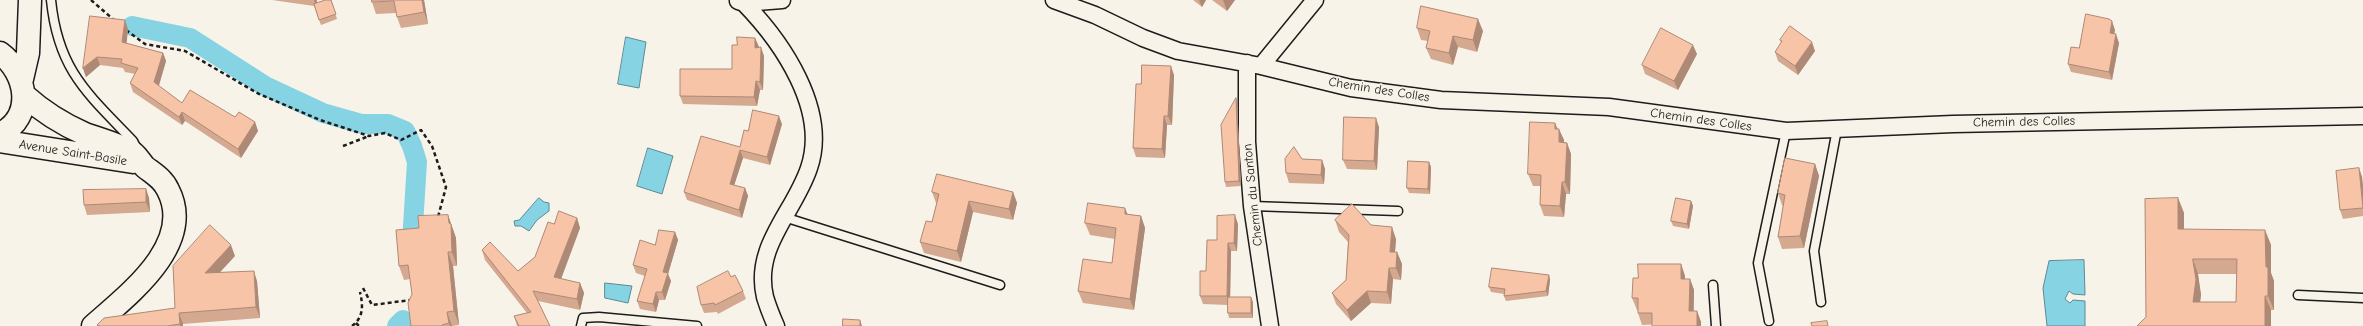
<!DOCTYPE html>
<html>
<head>
<meta charset="utf-8">
<style>
  body { margin:0 }
  canvas { display:block; background:#f7f3e8 }
</style>
</head>
<body>
<canvas width="2363" height="326"></canvas>
<script>
const c = document.querySelector('canvas').getContext('2d');
c.lineJoin = 'round';
function paint(path, color) {
  c.fillStyle = color;
  c.fill(path, 'evenodd');
}
function strokePath(path, color, width, dash) {
  c.strokeStyle = color;
  c.lineWidth = width;
  c.lineCap = dash ? 'butt' : 'round';
  c.setLineDash(dash || []);
  c.stroke(path);
}
function drawText(font, color, halo, rows, align = 'center') {
  c.font = font + ' "Comic Neue",sans-serif';
  c.lineWidth = 3.5;
  c.setLineDash([]);
  c.textBaseline = 'middle';
  c.strokeStyle = halo;
  c.fillStyle = color;
  for (const [text, x, y, turn = 0] of rows) {
    c.save();
    c.translate(x, y);
    c.rotate((+turn || 0) * Math.PI / 180);
    c.textAlign = isNaN(turn) ? turn : align;
    if (halo) c.strokeText(text, 0, 0);
    c.fillText(text, 0, 0);
    c.restore();
  }
}
const water = new Path2D(`
  M626 37 646 42 639 88 618 84Z
  M648 148 673 156 662 194 637 186Z
  M539 198 544 202 549 203V211L537 220 529 231 521 226H515L514 221 519 220Z
  M2084 260 2085 295 2073 294 2069 291 2065 299 2070 303 2073 300 2085 301V326H2047L2043 288 2049 261Z
  M605 283 632 286 628 303 605 298Z`);
paint(water, '#86d3e4');
strokePath(water, '#5c8a94', 1);
strokePath(new Path2D(`
  M132 26 190 38 265 86 323 113 362 124H388L405 131 412 146 417 162 412 242
  M397 326 403 320`), '#86d3e4', 20);
const lane = new Path2D(`
  M51 0C58 70 87 93 133 141L137 149
  M1252 206 1398 211
  M784 217 1000 285
  M1713 285 1716 326
  M2298 295 2363 298
  M1821 302 1814 251 1837 129
  M1769 321 1758 263 1786 131
  M581 326 583 318 599 317 697 326`);
const street = new Path2D(`
  M1054 0 1095 15 1143 38 1178 51 1261 66 1351 88 1441 100 1609 107 1786 131 1953 124 2363 116
  M738 1 744 3 782 0
  M744 3C782 42 829 110 809 168 794 213 753 246 765 297 768 307 772 317 776 326
  M1247 63V142L1252 206 1270 326
  M1261 66 1315 0`);
const secondary = new Path2D(`
  M0 53C27 73 35 117 0 134
  M22 79 28 53 30 0
  M24 95C43 112 62 124 85 134 101 140 119 144 133 153 138 157 141 163 145 167 154 174 163 179 168 190 196 244 128 295 93 326
  M0 141 133 162`);
strokePath(lane, '#1c1c1c', 11);
strokePath(street, '#1c1c1c', 19);
strokePath(secondary, '#1c1c1c', 25);
strokePath(new Path2D(`
  M91 0 114 20
  M126 30 145 44 185 51 259 94 320 120 369 136 385 133 401 140 421 130 432 146 446 187 438 217
  M343 146 369 136
  M363 288 372 305 411 300
  M356 323 359 326
  M352 326C364 317 363 305 360 292`), '#1c1c1c', 2.5, [4, 3]);
strokePath(lane, '#f7f3e8', 8);
strokePath(street, '#f7f3e8', 16);
strokePath(secondary, '#f7f3e8', 22);
paint(new Path2D(`
  M272 0H317V3L331 0 337 19 321 25 314 6Z
  M424 0 428 24 401 28 397 17 396 13 376 14 372 2Z
  M1193 0H1206L1202 7Z
  M1212 0H1235L1227 11Z
  M1417 28 1483 31 1477 52 1458 47 1453 65 1431 59 1426 48 1428 41 1421 40Z
  M128 29 126 43 163 53 166 61 159 86 182 103 255 122 258 131 241 158 185 121 182 125 133 92 130 83 135 74 125 72 123 68 100 65 86 77 83 68Z
  M2115 30 2114 34 2119 43 2112 80 2071 72 2068 64 2079 48Z
  M755 38 759 47 764 56 763 90H760L757 106 683 104 680 96 732 69 737 45Z
  M1780 40 1815 51 1798 75 1778 61 1775 52 1781 43Z
  M1697 54 1678 90 1645 74 1642 65Z
  M1174 75 1172 125H1167L1165 158 1136 157 1133 148 1141 84Z
  M1236 98 1237 103 1241 186 1226 187 1225 182Z
  M1555 123 1558 129 1564 140V142L1567 143 1571 154 1570 194H1566L1564 217 1544 216 1540 205V186H1533L1528 174Z
  M782 124 770 165 743 158 734 185 745 188 748 196 742 218 687 200 684 192 740 147 748 131Z
  M1379 127 1377 170 1347 169 1343 160Z
  M1302 159 1322 160 1325 169 1324 184 1289 183 1286 173Z
  M1429 162 1431 167 1430 194 1409 193 1407 188Z
  M1815 164 1819 176 1804 248 1782 249 1778 237 1783 206 1782 205 1778 193Z
  M2359 168 2362 177 2363 187V216L2343 219 2340 210Z
  M146 189 149 198 150 212 87 215 84 205Z
  M932 192H1013L1017 203 1013 220 973 212 961 262 924 253 920 242 932 222 937 203H936Z
  M2178 198 2184 213V230H2265L2271 245V273L2274 281V310H2271V326H2137L2146 317ZM2198 274H2237L2236 302H2200L2201 295Z
  M1691 201 1693 206 1689 229 1673 226 1671 221Z
  M1128 214 1141 216 1145 228 1134 310 1083 303 1078 291 1112 263 1115 239 1090 235 1085 223Z
  M448 215 456 238 457 266H453L459 325 452 326H411L412 294 410 279 404 280 399 266 419 228Z
  M577 218 580 228 561 279 580 283 584 293 580 310 538 301 550 326H517L514 316 527 313 485 260 482 250 518 271 535 257 554 224Z
  M1335 220 1371 225 1396 239 1395 252H1397L1402 264 1401 280 1393 279 1391 304 1371 303 1351 321 1336 304 1332 293 1346 280 1348 242 1339 232Z
  M1238 224 1237 251H1231L1230 297 1253 302V318H1229L1228 313V305L1203 304 1200 296 1206 271 1217 240Z
  M675 232 678 240 668 274 671 281 665 300H659L656 312 640 309 637 301 645 276 636 273 633 265 655 245Z
  M235 256 220 272 257 281 260 318 183 324V326H97V325L175 308Z
  M1681 264 1685 276V279H1690L1694 290V311H1697L1701 322 1642 325 1638 313V310H1637L1632 298 1638 278Z
  M1549 275 1550 280 1548 296 1506 301 1504 296V294L1491 292 1489 287Z
  M731 277 743 291 746 299 718 314 717 312 704 313 701 305Z`), '#d4a990');
paint(new Path2D(`
  M314 0H317L316 6Z
  M422 0H424L428 24 424 12Z
  M1199 0H1206L1202 7Z
  M1223 0H1235L1227 11Z
  M1478 19 1483 31 1477 52 1473 40Z
  M125 20 128 29 126 50 122 42Z
  M2112 21 2115 30 2113 41 2110 33Z
  M2116 34 2119 43 2112 80 2109 72Z
  M1453 36 1458 47 1453 65 1449 53Z
  M755 38 759 47 758 56 755 48Z
  M1812 42 1815 51 1798 75 1795 66Z
  M1693 45 1697 54 1678 90 1674 81Z
  M761 47 764 56 763 90 760 82Z
  M163 53 166 61 157 91 154 82Z
  M97 57 100 65 86 77 83 68Z
  M1171 66 1174 75 1172 125 1168 116Z
  M756 81 760 90 757 106 754 97Z
  M1236 98 1237 103 1241 186 1239 181Z
  M182 112 185 121 182 125 179 117Z
  M779 116 782 124 770 165 767 157Z
  M1164 116 1167 125 1165 158 1162 149Z
  M1376 118 1379 127 1377 170 1374 161Z
  M255 122 258 131 241 158 238 149Z
  M1555 123 1559 134V129L1564 140V153L1555 129Z
  M1567 143 1571 154 1570 194 1565 182Z
  M740 150 743 158 732 192 730 184Z
  M1322 160 1325 169 1324 184 1321 175Z
  M1429 162 1431 167 1430 194 1428 189Z
  M1815 164 1819 176 1804 248 1800 236Z
  M2359 168 2362 177 2363 187V207Z
  M1562 182 1566 194 1564 217 1560 206Z
  M745 188 748 196 742 218 739 210Z
  M146 189 149 198 150 212 146 202Z
  M1013 192 1017 203 1013 220 1009 209Z
  M2178 198 2184 213V244L2178 229Z
  M969 201 973 212 961 262 957 251Z
  M1691 201 1693 206 1689 229 1687 224Z
  M1125 208 1130 220 1125 214Z
  M448 215 456 238 457 266 452 252Z
  M1235 215 1238 224 1237 251 1234 243Z
  M1141 216 1145 228 1134 310 1130 299Z
  M577 218 580 228 558 287 554 277Z
  M1392 227 1396 239 1394 264 1390 252Z
  M2265 230 2271 245V273L2274 281V310L2268 296 2266 267Z
  M675 232 678 240 668 274 671 281 665 300 662 292 663 272Z
  M1228 243 1231 251 1230 305 1227 296Z
  M231 245 235 256 209 284 205 273Z
  M448 252 453 266 459 325 454 311Z
  M1397 252 1402 264 1401 280 1396 268Z
  M2193 259 2198 274 2201 295 2198 317 2193 302Z
  M1681 264 1685 276V290L1681 279Z
  M1389 268 1393 279 1391 304 1387 292Z
  M254 271 257 281 260 318 256 307Z
  M1549 275 1550 280 1548 296 1546 291Z
  M1690 279 1694 290 1693 323 1689 311Z
  M580 283 584 293 580 310 577 299Z
  M1367 291 1371 303 1351 321 1347 310Z
  M656 292 659 300 656 312 653 304Z
  M2265 296 2271 310V326H2265Z
  M1251 297 1253 302V318L1251 313Z
  M1697 311 1701 322V326H1697Z
  M447 312 452 326H450L449 323Z
  M179 313 183 324V326H180V324Z
  M860 320 862 326H860Z`), '#ad8976');
const building = new Path2D(`
  M326 0H331L336 14 319 20 314 4Z
  M372 0H422L424 12 397 17 394 1 372 2Z
  M1421 6 1478 19 1473 40 1453 36 1449 53 1426 48 1430 31 1417 28Z
  M2086 14 2109 19 2112 21 2110 33 2116 34 2109 72 2068 64 2071 47 2079 48Z
  M90 16 125 20 122 42 163 53 154 82 182 103 190 90 235 117 239 112 255 122 238 149 182 112 179 117 130 83 138 68 121 63 122 59 97 57 83 68Z
  M1790 26 1812 42 1795 66 1775 52 1782 41 1780 40Z
  M1661 28 1693 45 1674 81 1642 65Z
  M737 37 755 38V48L761 47 760 82 756 81 754 97 680 96V69H732V45H737Z
  M1142 65 1171 66 1168 116H1164L1162 149 1133 148 1136 84H1141Z
  M1236 98 1239 181 1225 182 1221 125Z
  M753 110 779 116 767 157 740 150 730 184 745 188 739 210 684 192 701 136 740 147 744 130 748 131Z
  M1344 117 1376 118 1374 161 1343 160Z
  M1530 122 1555 123V129H1559V142L1567 143 1565 182H1562L1560 206 1540 205 1541 175 1528 174Z
  M1294 147 1302 159 1322 160 1321 175 1286 173 1285 159Z
  M1785 158 1815 164 1800 236 1778 237 1785 195 1778 193Z
  M1408 161 1429 162 1428 189 1407 188Z
  M2359 168 2363 208 2340 210 2336 171Z
  M937 174 1013 192 1009 209 969 201 957 251 920 242 926 221 932 222 939 194 932 192Z
  M146 189V202L84 205 83 190Z
  M1676 198 1691 201 1687 224 1671 221Z
  M2178 198V229L2265 230 2266 267H2268V296H2265V326H2137L2146 317 2145 199ZM2193 259H2237L2236 302H2193L2196 280Z
  M1088 203 1125 208V214L1141 216 1130 299 1078 291 1083 259 1112 263 1116 228 1085 223Z
  M1352 204 1371 225 1392 227 1390 252H1397L1396 268H1389L1387 292 1367 291 1347 310 1332 293 1346 280 1349 235 1335 220Z
  M559 211 577 218 554 277 580 283 577 299 533 291 550 326H519L514 316 531 312 482 250 490 242 518 271 535 257 548 222 554 224Z
  M448 215 449 223 451 224 452 252H448L454 311 447 312 449 323 442 325V326H411L408 303 412 294 408 265 399 266 396 230 419 228 418 216Z
  M1235 215 1234 243H1228L1227 296H1200V271H1206L1207 240H1217V216Z
  M210 225 231 245 205 273 254 271 256 307 179 313 180 324 167 326H100L97 325 104 318 175 308 173 266Z
  M659 230 675 232 663 272 668 273 662 292H656L653 304 637 301 647 269 633 265 640 240 655 245Z
  M1638 264H1681V279H1690L1689 311H1697V326H1652V313H1638V298H1632L1633 278H1638Z
  M1492 268 1549 275 1546 291 1504 296 1505 289 1489 287Z
  M728 271 731 277 735 275 743 291 715 305 714 303 701 305 697 287Z
  M1228 297H1251V313H1228Z
  M843 319 860 320V326H843Z
  M1827 321 1828 326H1812L1811 323Z`);
paint(building, '#f7c4a8');
strokePath(building, '#ad8976', 1);
drawText('13px', '#1c1c1c', '#f7f3e8', [
  ["Chemin des Colles",1379,90,9],
  ["Chemin des Colles",1701,120,8],
  ["Chemin des Colles",2024,122,-1],
  ["Avenue Saint-Basile",73,153,9],
  ["Chemin du Santon",1253,195,-96]
]);
</script>
</body>
</html>
